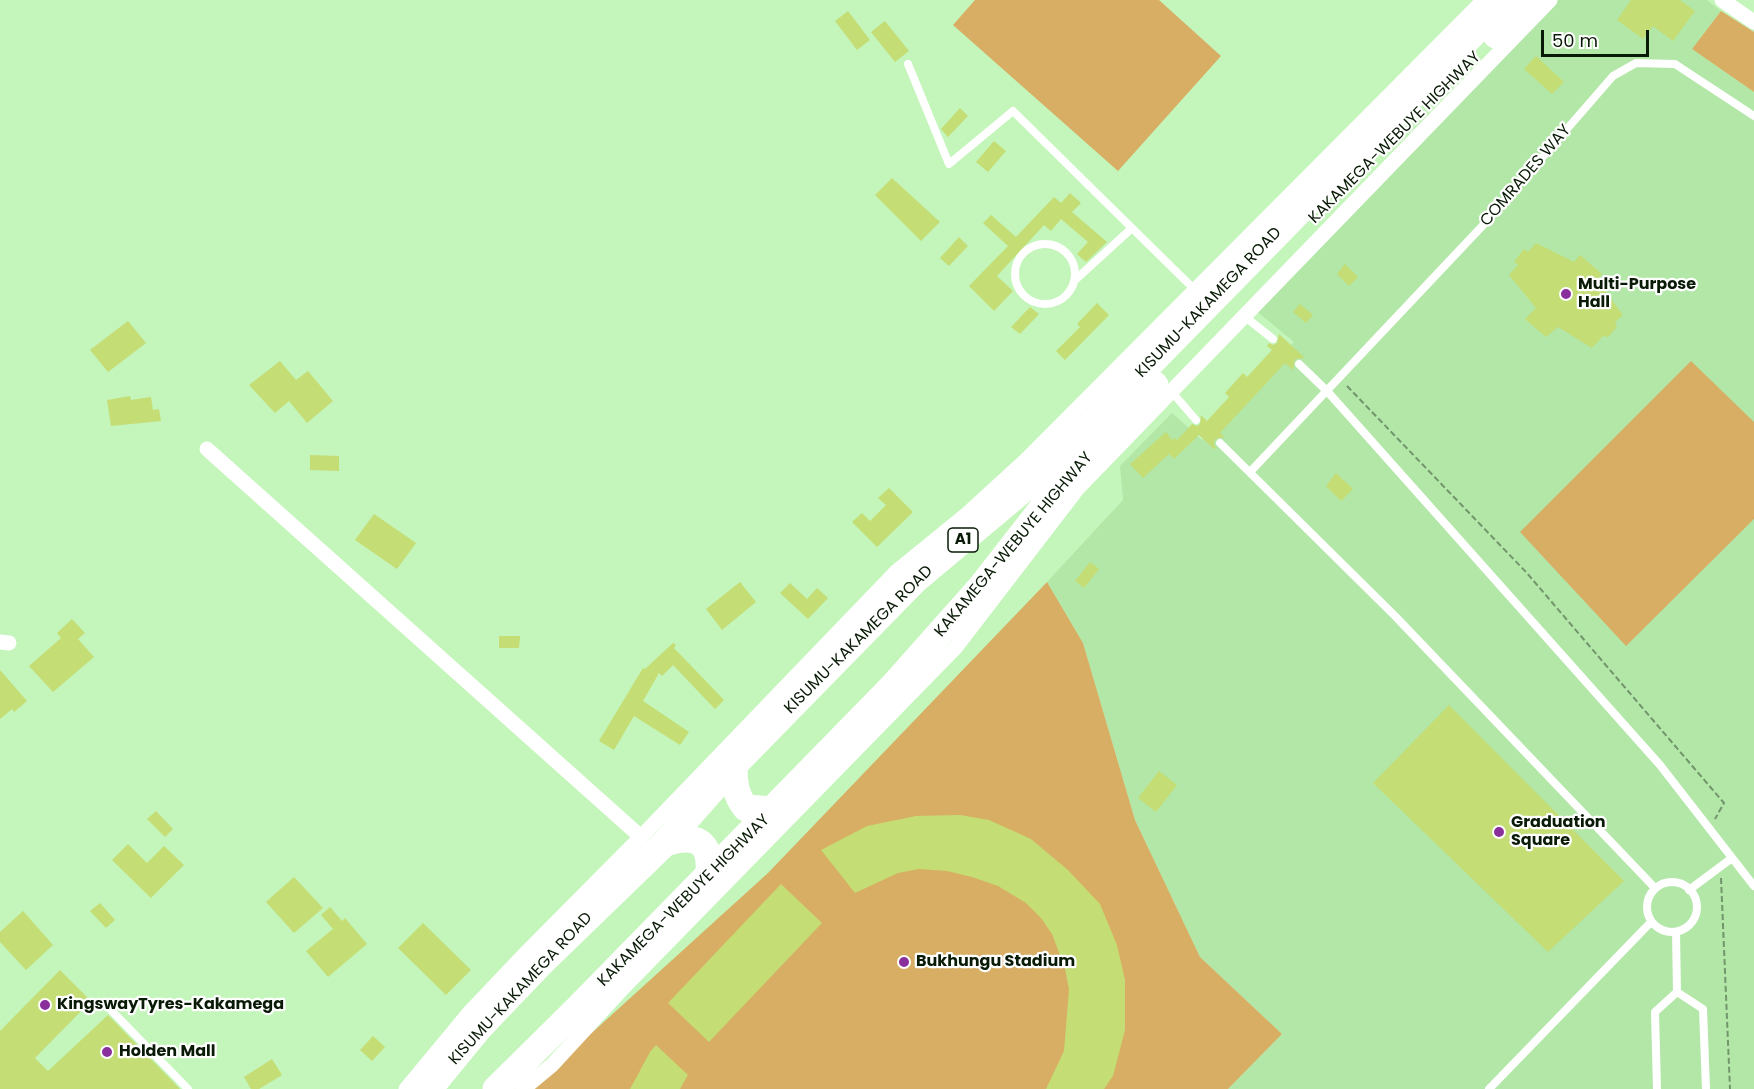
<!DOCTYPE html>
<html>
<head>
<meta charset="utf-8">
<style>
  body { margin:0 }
  #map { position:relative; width:1754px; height:1089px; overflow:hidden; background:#c4f5ba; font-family:Poppins,sans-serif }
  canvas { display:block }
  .scale { position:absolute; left:1541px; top:30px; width:108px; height:27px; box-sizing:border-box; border:3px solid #091b06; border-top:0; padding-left:8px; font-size:18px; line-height:21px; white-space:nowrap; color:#091b06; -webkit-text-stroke:4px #fff; paint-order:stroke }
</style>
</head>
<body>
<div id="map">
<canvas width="1754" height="1089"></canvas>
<div class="scale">50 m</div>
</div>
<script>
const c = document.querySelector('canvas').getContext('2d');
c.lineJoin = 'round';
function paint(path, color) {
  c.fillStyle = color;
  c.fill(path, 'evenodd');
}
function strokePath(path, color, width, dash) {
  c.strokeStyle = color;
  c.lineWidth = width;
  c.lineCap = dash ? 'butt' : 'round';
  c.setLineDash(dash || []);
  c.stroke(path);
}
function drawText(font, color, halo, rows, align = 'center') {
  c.font = font + ' Poppins,sans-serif';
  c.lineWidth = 4.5;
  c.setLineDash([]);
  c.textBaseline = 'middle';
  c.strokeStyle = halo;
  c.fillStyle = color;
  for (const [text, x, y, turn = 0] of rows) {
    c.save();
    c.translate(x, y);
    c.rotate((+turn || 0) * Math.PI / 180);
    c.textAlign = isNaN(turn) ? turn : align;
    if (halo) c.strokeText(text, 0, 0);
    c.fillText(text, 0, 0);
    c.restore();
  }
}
paint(new Path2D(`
  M1543 0H1707L1721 11 1692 49 1754 92V1089H1228L1282 1034 1200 957 1135 820 1083 643 1047 582 1123 500 1120 466 1172 413 1202 440 1294 342 1254 309Z`), '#b3e7a8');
paint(new Path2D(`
  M975 0H1159L1221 56 1118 171 953 25Z
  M1721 11 1754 32V92L1692 49Z
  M1691 361 1754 422V519L1626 646 1520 532Z
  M1047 582 1083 643 1135 820 1200 957 1282 1034 1228 1089H530L768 873Z`), '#d8ae64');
paint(new Path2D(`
  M1631 0H1680L1695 11 1673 41 1653 26 1643 39 1617 20Z
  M848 11 870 40 857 50 835 21Z
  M885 21 909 51 895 62 871 32Z
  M1536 56 1564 82 1552 94 1524 69Z
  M960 108 968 116 948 137 941 129Z
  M994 141 1006 151 988 172 976 162Z
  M892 178 940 222 921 241 875 195Z
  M1070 193 1081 203 1072 212 1107 242 1086 262 1077 254 1088 242 1061 219 1051 231 1044 225 997 276 1013 291 994 311 969 286 1008 246 983 223 991 215 1016 237 1054 197 1061 203Z
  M959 237 968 246 949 266 940 258Z
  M1536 243 1574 262 1580 255 1602 274 1597 280 1623 315 1615 322 1617 327 1608 337 1603 336 1592 348 1558 327 1546 337 1525 319 1536 308 1509 275 1518 265 1514 262 1524 249 1528 252Z
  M1345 264 1358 277 1349 286 1337 274Z
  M1097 303 1109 315 1065 360 1056 351 1080 327 1077 324Z
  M1300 304 1313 315 1306 323 1293 312Z
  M1030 307 1039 314 1020 334 1011 327Z
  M128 321 146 343 108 372 90 350Z
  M1279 334 1305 358 1295 359 1293 370 1285 363 1220 433 1225 437 1215 439 1214 444 1216 448 1214 449 1199 435 1174 459 1169 454 1143 478 1130 464 1166 432 1172 440 1174 438 1177 440 1192 424 1197 426 1200 424 1201 415 1207 421 1229 397 1225 393 1243 373 1247 377 1272 350 1267 346 1269 343 1273 345 1277 343Z
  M280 361 296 380 308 371 333 401 307 423 289 401 275 413 249 385Z
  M130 396 131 400 151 397 153 410 159 409 161 421 111 426 107 400Z
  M310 455 339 456V471L310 470Z
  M1336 473 1353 489 1341 501 1326 486Z
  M889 488 913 512 877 547 852 522 862 513 870 521 886 505 878 498Z
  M374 514 416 543 397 569 355 540Z
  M1090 562 1099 569 1084 588 1075 581Z
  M740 582 756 602 722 630 706 609Z
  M790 583 807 599 817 588 828 598 808 619 780 593Z
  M72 619 85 633 78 639 94 657 53 692 29 666 61 638 57 633Z
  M499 636H520L519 648H499Z
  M673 643 676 645 674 648 724 700 715 709 673 665 662 676 659 673 643 701 689 732 680 745 634 716 614 750 599 741 643 668 645 669Z
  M0 670 27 701 14 712 12 709 0 719Z
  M1449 705 1624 881 1548 952 1373 783Z
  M1159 771 1177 785 1156 812 1138 798Z
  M156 811 173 829 165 837 147 819Z
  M960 815 989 820 1031 839 1068 870 1100 904 1117 945 1125 980V1030L1113 1076 1104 1089H1046L1064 1051 1069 989 1065 969 1052 934 1041 918 1026 903 998 886 972 877 947 871 919 869 898 873 855 893 821 850 867 826 916 816Z
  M128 844 147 863 164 846 184 865 151 898 112 860Z
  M294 877 323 908 294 933 266 902Z
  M781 884 822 923 709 1042 668 1003Z
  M100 903 115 920 106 928 90 911Z
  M330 907 342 921 345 918 367 944 328 977 306 951 333 929 321 915Z
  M23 911 53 945 26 970 0 942V932Z
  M423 923 471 970 446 995 398 948Z
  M60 970 91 1001 35 1058 48 1071 108 1015 180 1089H0V1031Z
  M373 1036 385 1047 372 1061 360 1050Z
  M656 1045 688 1075 680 1089H630L650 1052Z
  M272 1059 282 1075 259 1089H251L244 1077Z`), '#c4dd74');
strokePath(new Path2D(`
  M1347 386 1526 572 1724 803 1715 819
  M1721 878 1730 1089`), '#72956b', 2, [6, 3]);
strokePath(new Path2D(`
  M908 64 949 164 1013 111 1195 290
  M1015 274a30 30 0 1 1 60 0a30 30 0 1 1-60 0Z
  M1074 281 1132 228
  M1244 316 1273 339
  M1299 364 1327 391 1660 765 1754 886
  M1171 391 1196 420
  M1220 443 1395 616 1655 888
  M1250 472 1487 221 1613 76 1636 63 1675 64 1754 116
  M1647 907a25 25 0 1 1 50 0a25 25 0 1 1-50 0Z
  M1689 890 1732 858
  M1676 932 1677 992
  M1677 992 1703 1009 1706 1089
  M105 1004 188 1089
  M1489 1089 1651 922
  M1657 1089 1655 1012 1677 992`), '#fff', 8);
strokePath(new Path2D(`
  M1722 0 1754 22
  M207 449 641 837
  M0 642 9 643
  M406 1089 469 1013 526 953 641 837 897 571 967 514 1026 460 1484 0
  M523 1089 552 1065 623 988 956 647 1078 488 1550 0`), '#fff', 15);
strokePath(new Path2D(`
  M1496 35 1531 0
  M734 765C734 782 735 795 746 808L773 810
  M665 843C694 834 711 839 709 873
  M429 1089 479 1028 543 961 665 843 734 765 914 581 1032 482 1097 418 1506 0
  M496 1089 577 1009 893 686 980 588 1062 483 1155 385`), '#fff', 27);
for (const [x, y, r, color] of [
  [1566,294,6,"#8a309c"],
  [1499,832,6,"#8a309c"],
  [904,962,6,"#8a309c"],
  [45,1005,6,"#8a309c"],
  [107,1052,6,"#8a309c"]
]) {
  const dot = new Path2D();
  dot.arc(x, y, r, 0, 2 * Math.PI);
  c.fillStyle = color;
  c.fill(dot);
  strokePath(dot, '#fff', 2);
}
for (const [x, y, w] of [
  [963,540,30]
]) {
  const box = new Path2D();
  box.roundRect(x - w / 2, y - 12, w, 24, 4.5);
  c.fillStyle = '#fff';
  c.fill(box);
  strokePath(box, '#091b06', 1.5);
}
drawText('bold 15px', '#091b06', null, [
  ["A1",963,540]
]);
drawText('16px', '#091b06', '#fff', [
  ["KAKAMEGA-WEBUYE HIGHWAY",1395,138,-45],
  ["COMRADES WAY",1526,176,-49],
  ["KISUMU-KAKAMEGA ROAD",1209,303,-46],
  ["KAKAMEGA-WEBUYE HIGHWAY",1014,545,-50],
  ["KISUMU-KAKAMEGA ROAD",859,640,-45],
  ["KAKAMEGA-WEBUYE HIGHWAY",684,901,-45],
  ["KISUMU-KAKAMEGA ROAD",521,989,-47]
]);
drawText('bold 16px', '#091b06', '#fff', [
  ["Multi-Purpose",1578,285],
  ["Hall",1578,303],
  ["Graduation",1511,823],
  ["Square",1511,841],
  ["Bukhungu Stadium",916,962],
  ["KingswayTyres-Kakamega",57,1005],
  ["Holden Mall",119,1052]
], 'left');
</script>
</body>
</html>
